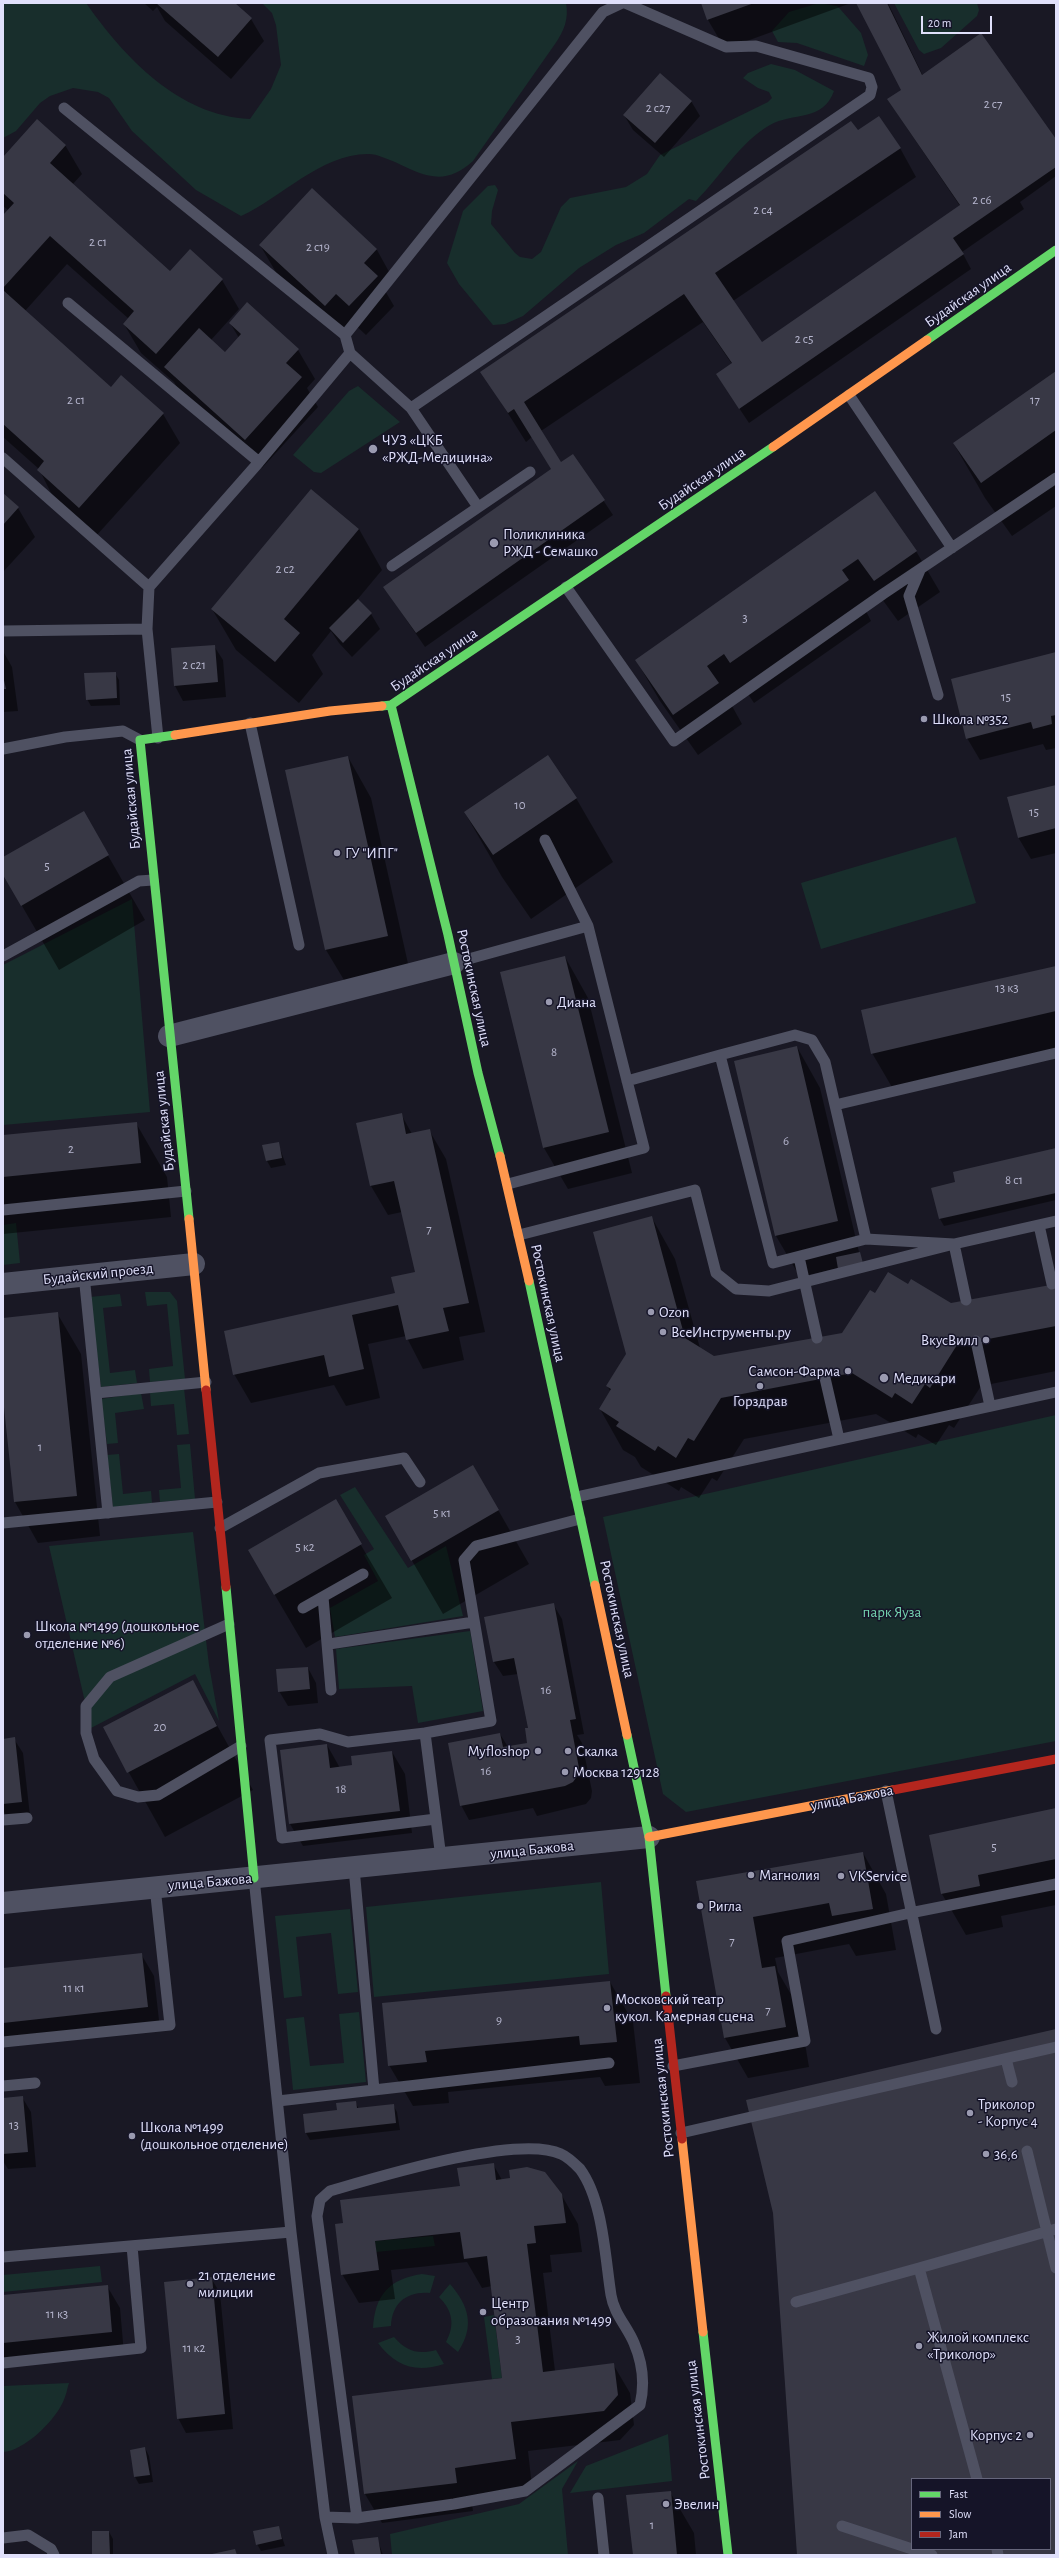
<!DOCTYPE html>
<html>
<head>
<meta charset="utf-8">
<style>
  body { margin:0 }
  #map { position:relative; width:1059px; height:2558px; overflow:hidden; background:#191824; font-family:"Alegreya Sans",sans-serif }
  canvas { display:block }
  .frame { position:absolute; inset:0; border:4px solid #e0e0fb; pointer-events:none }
  .legend { position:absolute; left:911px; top:2478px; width:140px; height:72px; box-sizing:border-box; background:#151428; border:1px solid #66667c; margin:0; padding:5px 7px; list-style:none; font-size:12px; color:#e0e0fb }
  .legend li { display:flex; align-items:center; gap:8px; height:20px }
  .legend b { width:20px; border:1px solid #66667c }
  .scale { position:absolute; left:921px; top:16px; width:71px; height:18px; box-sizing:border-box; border:2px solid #e0e0fb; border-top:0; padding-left:5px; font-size:12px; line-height:14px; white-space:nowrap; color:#e0e0fb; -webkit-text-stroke:3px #151428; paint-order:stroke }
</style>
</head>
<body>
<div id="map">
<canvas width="1059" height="2558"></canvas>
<div class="frame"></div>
<ul class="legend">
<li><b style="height:5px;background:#63d668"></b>Fast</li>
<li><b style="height:5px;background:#ff974d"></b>Slow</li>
<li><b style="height:5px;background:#b3261e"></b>Jam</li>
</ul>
<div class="scale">20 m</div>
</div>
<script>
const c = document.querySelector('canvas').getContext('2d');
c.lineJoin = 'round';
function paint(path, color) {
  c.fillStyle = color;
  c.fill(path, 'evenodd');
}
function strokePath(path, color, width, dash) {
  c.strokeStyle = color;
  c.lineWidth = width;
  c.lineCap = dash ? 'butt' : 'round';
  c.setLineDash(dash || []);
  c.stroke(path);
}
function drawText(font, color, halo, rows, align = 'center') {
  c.font = font + ' "Alegreya Sans",sans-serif';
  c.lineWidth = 3;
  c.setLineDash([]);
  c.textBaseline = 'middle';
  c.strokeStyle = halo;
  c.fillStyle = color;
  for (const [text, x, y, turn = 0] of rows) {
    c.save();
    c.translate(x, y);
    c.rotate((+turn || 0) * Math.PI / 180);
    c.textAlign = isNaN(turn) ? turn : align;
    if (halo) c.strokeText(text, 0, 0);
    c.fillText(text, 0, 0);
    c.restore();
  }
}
paint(new Path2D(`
  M3 3H86C124 57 179 116 250 119L271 89 281 65 276 25 272 13 262 3H566C569 19 564 31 555 44L473 161C445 186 426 177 395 162 387 159 377 154 369 154 322 153 281 198 241 216L196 190 132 131 109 98 98 92 73 88 50 96 40 103 16 131 3 138Z
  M819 3 837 6 841 10 861 33 868 55 864 66 797 43 778 42 772 31 789 12Z
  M894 3H977L979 10 977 16 941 48 924 54 919 50Z
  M771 64 795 70 834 91C823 122 793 112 770 125 741 141 720 177 696 201L689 199 644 233 616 245 579 268 523 316 505 324 493 325 459 284 447 263 463 211 488 186 495 185 498 190 492 211 491 224 515 253 520 257 532 259 541 252 561 207 570 198 626 187 647 174 660 155 768 102 772 98 769 92 758 88 743 78 748 73Z
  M358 386 400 422 321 473 314 472 293 455 349 391Z
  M956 837 976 903 821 949 801 883Z
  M132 899 150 1112 3 1125V965Z
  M16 1223 20 1263 3 1265V1225Z
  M145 1292H170L177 1301 185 1379 150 1382 149 1369 173 1366 167 1304 147 1306Z
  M120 1294 122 1306 103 1308 110 1373 135 1370 137 1383 101 1387 90 1297Z
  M184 1388 189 1434 177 1435 174 1404 151 1406 150 1392Z
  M141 1393 144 1409 115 1413 118 1443 107 1444 101 1399Z
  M1056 1415V1741L686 1812 663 1794 603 1517Z
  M190 1444 195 1499 160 1502 159 1490 181 1488 177 1445Z
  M119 1454 123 1494 151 1491 152 1503 113 1508 107 1455Z
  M355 1487 408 1568 446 1546 463 1616 335 1637 330 1608 378 1581 364 1555 374 1549 340 1495Z
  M193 1532 209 1665 219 1721 195 1674 91 1728 49 1546Z
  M470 1631 483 1711 418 1723 412 1686 339 1689 336 1649Z
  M601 1882 609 1974 374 1997 366 1907Z
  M350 1909 358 1992 338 1994 331 1933 296 1937 302 1996 284 1998 275 1916Z
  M359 2012 366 2082 293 2090 286 2019 304 2017 310 2066 344 2063 339 2014Z
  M433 2236 435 2246 376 2252 375 2241Z
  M100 2266 102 2282 3 2292V2275Z
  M422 2274 435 2276 430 2293C407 2291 392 2303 391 2326L373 2328C375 2295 389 2279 422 2274Z
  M450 2284C469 2306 475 2326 458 2352L446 2342C455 2325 453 2311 439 2297Z
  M494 2315 502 2378 492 2379 484 2317Z
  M394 2337C406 2351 418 2355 436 2350L444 2364C416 2373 396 2367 378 2343Z
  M69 2383C67 2389 66 2397 62 2404 53 2422 24 2451 3 2452V2386Z
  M668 2434 672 2481 570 2493 586 2466Z
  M578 2461 562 2489 568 2555H392L390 2534 519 2504Z`), '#182e2c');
paint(new Path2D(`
  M144 3H233L251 19 264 41 231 79 165 21 157 7 153 11Z
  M702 3H851L725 49 708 20Z
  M857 3H888L923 76 1056 140V176L1020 202 1024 209 962 252 971 269 749 423 717 375 732 364 703 322 541 431 561 463 573 455 613 515 425 647 384 587 552 470 532 437 526 442 482 372 857 132 900 148 916 177 733 301 762 344 960 206 888 100 902 90Z
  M691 101 700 116 664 157 633 130 624 115Z
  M65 145 82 174 72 185 170 273 190 251 222 280 239 309 211 340 225 353 239 338 230 323 298 350 315 379 307 388 318 407 262 468 182 396 174 382 141 353 124 324 129 319 67 264 25 311 111 388 163 414 180 443 96 536 54 499 39 469 3 437V216L8 210 3 206V158Z
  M312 189 377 250 393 279 384 289 394 306 366 335 353 323 342 334 277 274 260 245Z
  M1056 372V506L1012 536 985 498 954 444Z
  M312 490 359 529 382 570 357 600 371 614 380 629 352 657 339 643 331 631 312 655 323 674 299 703 236 650 212 609Z
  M875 492 916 551 940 592 898 621 882 599 866 611 871 621 754 703 748 694 732 706 742 724 698 755 660 701 636 660Z
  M3 494 18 508 35 537 3 572Z
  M214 646 223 660 226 697 183 701 175 686 172 649Z
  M3 651 12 667 18 711 3 712Z
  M1056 653V748L1046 750 1043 744 980 760 967 738Z
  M115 673 119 680 120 705 91 706 87 699Z
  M348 757 371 798 411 977 350 990 326 950Z
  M1056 786V853L1031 859 1018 837Z
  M576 798 613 862 531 919 502 877 465 813Z
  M83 812 145 920 59 970 3 873V858Z
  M565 957 588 998 632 1173 568 1189 544 1148 501 973Z
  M1056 967V1058L896 1094 872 1053Z
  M797 1047 820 1088 859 1252 866 1270 839 1268 800 1277 776 1236 735 1062Z
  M401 1114 412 1134 429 1130 446 1159 485 1332 459 1337 464 1360 423 1369 406 1336 368 1344 380 1398 346 1406 334 1385 251 1403 234 1374 225 1332 396 1294 416 1273 402 1212 388 1215 371 1186 357 1124Z
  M136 1123 167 1177 171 1217 3 1234V1136Z
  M278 1143 286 1165 271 1168 267 1161Z
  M1056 1149V1200L944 1226 940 1219 932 1189 956 1183Z
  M652 1218 675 1259 700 1348 714 1357 843 1334 875 1294 908 1286 950 1305 1056 1285V1371L981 1386 954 1428 949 1425 936 1445 918 1434 916 1438 876 1414 744 1439 717 1481 712 1478 699 1498 681 1487 679 1491 641 1467 635 1457 623 1450 600 1409 611 1392 607 1386 627 1355Z
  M57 1313 81 1354 100 1536 38 1543 15 1502 3 1389V1319Z
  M473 1466 529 1564 443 1614 386 1516Z
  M335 1501 392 1598 306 1648 249 1551Z
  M553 1604 562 1619 584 1734 577 1735 582 1743 592 1791 591 1798 586 1804 537 1816 533 1808 469 1820 461 1805 500 1734 508 1747 529 1743V1729L518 1674 503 1676 494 1662Z
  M308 1668 316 1683 318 1703 288 1706 279 1691Z
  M193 1682 253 1790 165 1837 104 1728Z
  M14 1739 23 1753 30 1816 8 1819 3 1810V1740Z
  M327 1745 340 1768 353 1766 392 1752 405 1774 412 1833 303 1846 290 1824 281 1751Z
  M1056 1809V1905L1001 1916 1003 1927 966 1935 942 1894 930 1836Z
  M863 1853 886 1894 896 1950 856 1956 849 1944 775 1958 778 1972 799 2008 809 2067 748 2078 725 2038 697 1882Z
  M141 1954 154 1976 160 2029 3 2046V1969Z
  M610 1982 633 2022 640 2083 605 2086 600 2077 448 2092 449 2103 413 2106 389 2065 383 2004Z
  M22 2097 31 2112 36 2167 8 2169 3 2161V2099Z
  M355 2102 359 2109 393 2105 397 2112 400 2130 310 2140 306 2133Z
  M493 2164 502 2180 561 2194 578 2224 582 2252 550 2255 552 2272 543 2273 555 2371 613 2364 630 2393 634 2425 620 2440 528 2451 532 2487 471 2497 473 2511 382 2523 365 2494 353 2397 503 2378 492 2286 482 2288 467 2262 391 2270 395 2299 359 2303 342 2274 344 2223 461 2187Z
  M211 2278 220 2293 233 2429 186 2433 178 2418Z
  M107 2286 120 2308 124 2354 3 2365V2296Z
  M145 2448 149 2456 153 2482 139 2484 135 2477 131 2451Z
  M670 2492 694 2533 696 2555H634Z
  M279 2528 285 2546 261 2551 257 2544Z
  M109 2532 113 2539V2555H93Z
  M377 2538 383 2555H356Z`), '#0007');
paint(new Path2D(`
  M156 3H235L252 18 218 57Z
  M701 3H754L707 20Z
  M856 3H887L922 75 981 33 1056 139V167L953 238 964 254 739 409 716 374 732 363 684 294 524 402 561 462 573 454 605 500 416 633 383 587 551 469 514 409 508 413 480 372 851 121 858 130 879 116 901 148 715 273 762 342 960 205 887 99 901 90Z
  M660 73 692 101 655 143 623 115Z
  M37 119 66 145 50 163 170 271 190 249 223 279 156 354 123 324 134 311 50 236 3 288V215L14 203 3 193V157Z
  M312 188 377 249 364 263 378 276 349 306 336 294 325 306 259 245Z
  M3 290 111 387 121 375 164 413 79 508 37 470 44 461 3 424Z
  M247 302 299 349 286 363 302 377 245 440 164 367 199 328 225 352 241 334 229 323Z
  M1056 371V430L981 483 953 443Z
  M311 489 359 529 284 619 300 633 275 662 211 609Z
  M875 491 917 551 874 581 858 559 842 570 849 580 730 663 724 654 707 666 719 683 673 715 635 660Z
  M3 493 19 507 3 525Z
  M358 599 372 613 343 643 329 628Z
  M215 645 218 682 174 686 171 648Z
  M1056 652V715L1051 716 1052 724 1033 729 1031 722 966 739 951 679Z
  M116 672 117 698 86 700 84 673Z
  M3 676 6 689H3Z
  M548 755 577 798 493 855 464 812Z
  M348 756 388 936 325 950 285 770Z
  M1056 785V828L1018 838 1007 797Z
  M84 811 109 855 21 906 3 875V857Z
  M565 956 609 1132 543 1148 500 972Z
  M1056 966V1011L871 1054 861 1010Z
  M797 1046 838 1221 775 1236 734 1061Z
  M402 1113 406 1134 430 1129 469 1303 443 1308 449 1331 406 1340 398 1305 352 1315 364 1369 329 1377 324 1355 233 1375 224 1331 395 1293 391 1277 415 1272 394 1181 370 1186 356 1123Z
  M137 1122 141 1163 3 1177V1135Z
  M279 1142 282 1158 266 1161 262 1145Z
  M1056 1148V1193L939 1219 931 1188 955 1182 953 1172Z
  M652 1216 685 1338 714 1356 842 1333 870 1290 875 1293 888 1272 908 1284 911 1279 951 1303 1056 1284V1326L957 1345 930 1388 925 1384 912 1404 895 1393 892 1398 852 1373 721 1398 694 1441 688 1438 676 1458 658 1446 655 1451 616 1426 619 1422 599 1409 611 1389 606 1386 626 1354 593 1232Z
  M860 1252 863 1263 838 1269 836 1257Z
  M58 1312 77 1496 14 1502 3 1398V1318Z
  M473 1465 499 1510 411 1561 385 1516Z
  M336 1499 362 1544 274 1595 248 1550Z
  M554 1603 576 1719 570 1720 579 1768 578 1775 573 1782 565 1786 460 1806 448 1743 500 1733 503 1747 527 1743 525 1728H528L514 1658 493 1662 484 1617Z
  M308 1667 310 1689 278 1692 276 1669Z
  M193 1680 217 1726 127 1773 103 1727Z
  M15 1737 22 1802 3 1804V1739Z
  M327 1744 330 1768 352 1765 351 1756 392 1751 400 1811 289 1824 280 1750Z
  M1056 1808V1859L978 1875 980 1886 941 1894 929 1835Z
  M863 1852 873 1909 832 1916 829 1903 753 1917 762 1968 775 1966 786 2027 724 2038 696 1881Z
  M142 1953 148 2007 3 2023V1968Z
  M610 1981 617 2042 580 2045 579 2036 425 2051 427 2062 388 2066 382 2003Z
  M1056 2029V2555H797L773 2213 746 2100ZM912 2479H1050V2549H912Z
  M23 2096 28 2152 3 2154V2098Z
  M356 2101 357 2108 394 2104 396 2123 305 2133 303 2114 337 2110 336 2103Z
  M494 2163 496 2180 510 2178 509 2170 527 2167 545 2172 562 2194 566 2223 534 2226 536 2243 527 2244 543 2372 614 2363 618 2395 604 2411 511 2422 516 2459 455 2468 457 2483 364 2494 352 2396 502 2378 487 2256 464 2259 460 2232 375 2241 379 2270 341 2275 335 2224 343 2223 340 2200 460 2186 457 2168Z
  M212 2277 225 2414 177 2419 164 2282Z
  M108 2285 112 2332 3 2343V2295Z
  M145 2447 150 2475 134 2477 130 2450Z
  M671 2491 677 2555H633L626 2495Z
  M279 2526 282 2539 256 2545 253 2531Z
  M92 2531H109L110 2555H92Z
  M378 2537 381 2555H355L352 2540Z
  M235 2549 237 2555H212V2554Z`), '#383845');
strokePath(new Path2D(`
  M64 108 345 335 350 353 259 462 149 587 147 629 158 738
  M68 303 259 462
  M345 335 603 12 622 3
  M350 353 411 408 478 507
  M849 395 952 548
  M411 408 870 95 872 87 869 78 756 46 726 47 625 3
  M3 458 149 587
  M392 566 530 472
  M920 570 909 596 938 695
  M566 587 674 741 883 594 1056 478
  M3 631 147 629
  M250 723 299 945
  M3 749 65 737 123 731 140 740
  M545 840 588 926
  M3 956 139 881 153 880
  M454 963 588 926 644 1148 508 1184
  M627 1081 720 1055
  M835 1105 1056 1053
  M3 1210 186 1191
  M1039 1225 1052 1284
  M519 1235 695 1190 716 1273 736 1289 769 1291 954 1244 1056 1221
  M866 1239 825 1062 812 1040 795 1035 720 1055 773 1263 866 1239 954 1244 966 1300
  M799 1257 817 1338
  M84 1275 108 1513
  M976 1341 990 1406
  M825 1378 839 1439
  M96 1393 206 1382
  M576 1497 1056 1392
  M3 1523 217 1502
  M220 1528 319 1473 404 1458 420 1482
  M323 1597 331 1690
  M303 1608 363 1574
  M229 1624 110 1677 86 1706V1733L94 1759 117 1791 138 1797 158 1795 241 1746
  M329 1644 474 1622
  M425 1733 348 1742 320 1734 270 1740 282 1838 436 1819
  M886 1791 936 2029
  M3 1820 27 1818
  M441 1858 425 1733 491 1721 464 1560 476 1546 580 1519
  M354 1868 374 2090
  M254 1878 291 2232 325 2517 333 2555
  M3 2042 170 2025 155 1887
  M1006 2059 1012 2082
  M673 2066 805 2041 787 1941 910 1913 1056 1884
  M3 2086 35 2083
  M278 2101 609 2063
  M681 2133 1056 2047
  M1027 2151 1056 2268
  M3 2257 291 2232
  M796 2302 919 2268
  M3 2363 141 2348 132 2246
  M977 2479 919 2268 1056 2229
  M598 2498 604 2555
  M325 2517 357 2518 454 2504 525 2491 640 2405C645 2384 643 2364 634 2343 627 2326 614 2314 611 2295 605 2257 603 2200 580 2169 576 2165 566 2156 561 2154 518 2134 378 2177 330 2191L320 2200 317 2216 357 2518
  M842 2526 912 2549
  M3 2538 28 2535 51 2549 54 2555
  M913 2549 932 2555
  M997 2549 998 2555`), '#4f5162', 11);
strokePath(new Path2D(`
  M169 1036 454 963
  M3 1284 194 1264
  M3 1903 649 1837`), '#4f5162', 22);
strokePath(new Path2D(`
  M927 340 1056 250
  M391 705 448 935 478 1073 500 1156
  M382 706 391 705 773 447
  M175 735 140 740 189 1219
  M529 1281 595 1585
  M226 1587 254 1878
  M627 1735 649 1837 666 1996
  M703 2332 728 2555`), '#63d668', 9);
strokePath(new Path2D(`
  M773 447 927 340
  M175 735 330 711 382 706
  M500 1156 529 1281
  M189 1219 206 1390
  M595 1585 627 1735
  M649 1837 893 1790
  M682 2139 703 2332`), '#ff974d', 9);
strokePath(new Path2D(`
  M206 1390 226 1587
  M893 1790 1056 1759
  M666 1996 682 2139`), '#b3261e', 9);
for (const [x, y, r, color] of [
  [373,449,5,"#9a9ab0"],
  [494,543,5,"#9a9ab0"],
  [924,719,4,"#9a9ab0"],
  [337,853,4,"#9a9ab0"],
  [549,1002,4,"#9a9ab0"],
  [651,1312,4,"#9a9ab0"],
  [663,1332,4,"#9a9ab0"],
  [986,1340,4,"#9a9ab0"],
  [848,1371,4,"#9a9ab0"],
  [884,1378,5,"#9a9ab0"],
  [760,1386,4,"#9a9ab0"],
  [27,1635,4,"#9a9ab0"],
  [538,1751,4,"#9a9ab0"],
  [568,1751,4,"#9a9ab0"],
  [565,1772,4,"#9a9ab0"],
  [751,1875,4,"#9a9ab0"],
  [841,1876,4,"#9a9ab0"],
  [700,1906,4,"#9a9ab0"],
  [607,2008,4,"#9a9ab0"],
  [970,2113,4,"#9a9ab0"],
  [132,2136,4,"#9a9ab0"],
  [986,2154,4,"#9a9ab0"],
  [190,2284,4,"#9a9ab0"],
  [483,2312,4,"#9a9ab0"],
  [919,2346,4,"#9a9ab0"],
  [1030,2435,4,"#9a9ab0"],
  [666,2504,4,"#9a9ab0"]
]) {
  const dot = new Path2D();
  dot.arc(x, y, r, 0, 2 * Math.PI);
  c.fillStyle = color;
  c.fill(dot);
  strokePath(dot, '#151428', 1.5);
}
drawText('13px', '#b6b6ce', null, [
  ["2 с7",993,104],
  ["2 с27",658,108],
  ["2 с6",982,200],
  ["2 с4",763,210],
  ["2 с1",98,242],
  ["2 с19",318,247],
  ["2 с5",804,339],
  ["2 с1",76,400],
  ["17",1035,400],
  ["2 с2",285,569],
  ["3",745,618],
  ["2 с21",194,665],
  ["15",1006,697],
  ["10",520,805],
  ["15",1034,812],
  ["5",47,866],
  ["13 к3",1007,988],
  ["8",554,1052],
  ["6",786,1141],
  ["2",71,1149],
  ["8 с1",1014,1180],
  ["7",429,1229],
  ["1",40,1447],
  ["5 к1",442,1513],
  ["5 к2",305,1547],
  ["16",546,1690],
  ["20",160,1727],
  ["16",486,1771],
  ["18",341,1789],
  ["5",994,1847],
  ["7",732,1941],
  ["11 к1",74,1988],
  ["7",768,2010],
  ["9",499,2020],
  ["13",14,2125],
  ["11 к3",57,2314],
  ["3",518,2339],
  ["11 к2",194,2348],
  ["1",652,2525]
]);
drawText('15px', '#e0e0fb', '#151428', [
  ["Будайская улица",968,295,-35],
  ["Будайская улица",702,479,-34],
  ["Будайская улица",434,660,-34],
  ["Будайская улица",131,799,-95],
  ["Ростокинская улица",474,988,78],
  ["Будайская улица",164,1121,-96],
  ["Будайский проезд",98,1274,-6],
  ["Ростокинская улица",548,1303,78],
  ["Ростокинская улица",617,1619,78],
  ["улица Бажова",852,1798,-11],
  ["улица Бажова",532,1850,-6],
  ["улица Бажова",210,1882,-5],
  ["Ростокинская улица",663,2098,-96],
  ["Ростокинская улица",698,2420,-97]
]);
drawText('15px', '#e0e0fb', '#151428', [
  ["ЧУЗ «ЦКБ",382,440],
  ["«РЖД-Медицина»",382,457],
  ["Поликлиника",503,534],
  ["РЖД - Семашко",503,551],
  ["Школа №352",932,719],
  ["ГУ \"ИПГ\"",345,853],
  ["Диана",557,1002],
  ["Ozon",659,1312],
  ["ВсеИнструменты.ру",671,1332],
  ["ВкусВилл",978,1340,"right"],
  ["Самсон-Фарма",840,1371,"right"],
  ["Медикари",893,1378],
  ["Горздрав",760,1401,"center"],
  ["Школа №1499 (дошкольное",35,1626],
  ["отделение №6)",35,1643],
  ["Myfloshop",530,1751,"right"],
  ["Скалка",576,1751],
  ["Москва 129128",573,1772],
  ["Магнолия",759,1875],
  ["VKService",849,1876],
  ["Ригла",708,1906],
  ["Московский театр",615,1999],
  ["кукол. Камерная сцена",615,2016],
  ["Триколор",978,2104],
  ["- Корпус 4",978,2121],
  ["Школа №1499",140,2127],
  ["(дошкольное отделение)",140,2144],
  ["36,6",994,2154],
  ["21 отделение",198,2275],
  ["милиции",198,2292],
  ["Центр",491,2303],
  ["образования №1499",491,2320],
  ["Жилой комплекс",927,2337],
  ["«Триколор»",927,2354],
  ["Корпус 2",1022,2435,"right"],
  ["Эвелин",674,2504]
], 'left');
drawText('15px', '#74d3af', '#151428', [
  ["парк Яуза",892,1612]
]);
</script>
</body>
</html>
